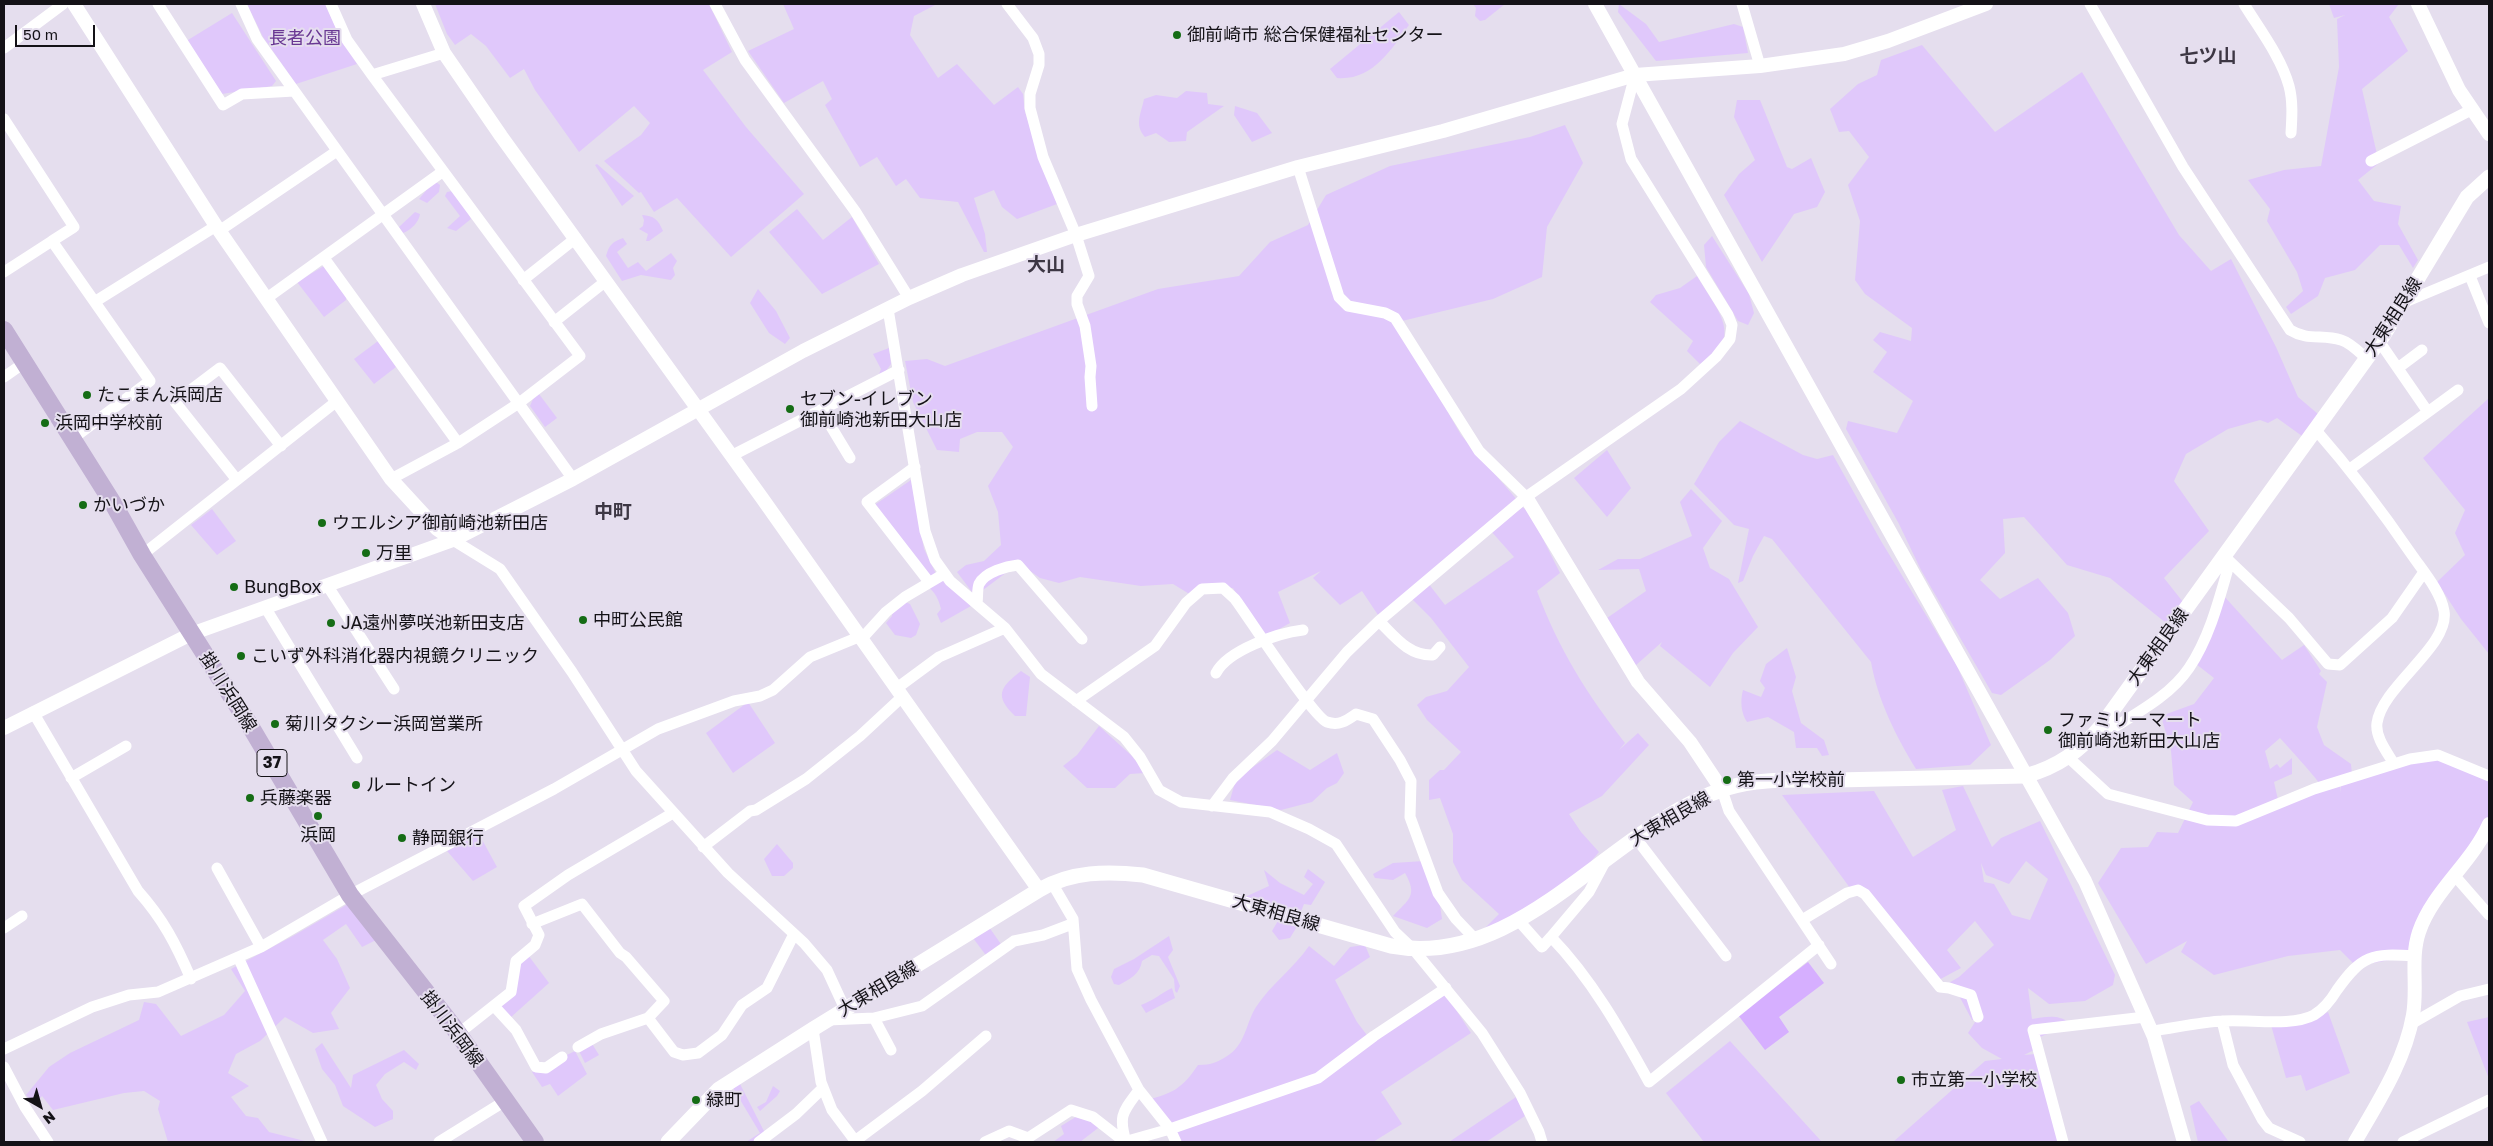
<!DOCTYPE html>
<html>
<head>
<meta charset="utf-8">
<style>
  body { margin:0 }
  #map { position:relative; width:2493px; height:1146px; overflow:hidden; background:#e5deee; font-family:"Golos Text",sans-serif }
  canvas { display:block }
  .frame { position:absolute; inset:0; border:5px solid #141217; pointer-events:none }
  .north { position:absolute; left:15px; top:1081px; width:50px; height:50px; -webkit-text-stroke:4px #e5deee; paint-order:stroke; rotate:142deg; font-size:14px; font-weight:700; line-height:20px; text-align:center; color:#141217 }
  .north::after { content:''; display:block; margin:auto; width:18px; height:22px; background:#141217; clip-path:polygon(50% 0,100% 100%,50% 72%,0 100%) }
  .scale { position:absolute; left:15px; top:25px; width:80px; height:22px; box-sizing:border-box; border:2px solid #141217; border-top:0; padding-left:6px; font-size:15px; line-height:18px; white-space:nowrap; color:#141217; -webkit-text-stroke:4px #e5deee; paint-order:stroke }
</style>
</head>
<body>
<div id="map">
<canvas width="2493" height="1146"></canvas>
<div class="frame"></div>
<div class="north">N</div>
<div class="scale">50 m</div>
</div>
<script>
const c = document.querySelector('canvas').getContext('2d');
c.lineJoin = 'round';
function paint(path, color) {
  c.fillStyle = color;
  c.fill(path, 'evenodd');
}
function strokePath(path, color, width, dash) {
  c.strokeStyle = color;
  c.lineWidth = width;
  c.lineCap = dash ? 'butt' : 'round';
  c.setLineDash(dash || []);
  c.stroke(path);
}
function drawText(font, color, halo, rows, align = 'center') {
  c.font = font + ' "Golos Text","Noto Sans JP",sans-serif';
  c.lineWidth = 4;
  c.setLineDash([]);
  c.textBaseline = 'middle';
  c.strokeStyle = halo;
  c.fillStyle = color;
  for (const [text, x, y, turn = 0] of rows) {
    c.save();
    c.translate(x, y);
    c.rotate((+turn || 0) * Math.PI / 180);
    c.textAlign = isNaN(turn) ? turn : align;
    if (halo) c.strokeText(text, 0, 0);
    c.fillText(text, 0, 0);
    c.restore();
  }
}
paint(new Path2D(`
  M247 4H325L343 43 357 64 296 84 263 37Z
  M435 4H709L732 52 703 70 746 127 804 194 731 257 677 198 654 212 641 192 639 193 604 161 641 135 650 123 634 106 579 152 535 90 524 69 510 78 486 46 471 34 455 45 447 34Z
  M783 4H937L914 16 910 35 938 78 957 64 994 105 1018 87 1023 94 1025 112 1057 204 1017 219 1002 207 994 190 974 198 985 234 987 252H984L958 202 920 198 906 179 896 186 877 157 860 167 825 105 832 99 823 81 784 103 748 51 794 29Z
  M1473 4H1505L1485 20 1480 21 1475 16 1476 8Z
  M1619 4 1646 24 1659 42 1734 24 1743 27 1748 53 1656 61 1618 12Z
  M2329 4H2399L2389 17 2408 51 2362 89 2379 163 2358 180 2374 201 2401 206 2398 224 2418 260 2413 268 2399 245H2380L2355 270 2325 278 2318 296 2291 314 2286 307 2303 291 2297 272 2267 221 2270 209 2248 180 2284 170 2321 166 2339 67 2337 19 2345 15 2334 18Z
  M1399 12 1409 25C1391 50 1372 81 1337 78L1330 69Z
  M232 13 276 81 272 86 222 94 183 43Z
  M1922 45 1995 132 2082 72 2179 235 2211 271 2231 259 2276 347 2298 397 2318 414 2302 436 2277 418 2268 423 2260 420 2228 429 2186 454 2174 481 2209 531 2164 578 2183 602 2166 623 2110 578 2067 565 2024 517 2003 519 2005 553 1980 580 2000 599 2038 578 2068 613 2075 636 2050 660 2001 695 1992 693 1921 570 1899 524 1846 429 1848 421 1897 433 1913 401 1873 372 1887 352 1873 340 1880 332 1911 341 1912 328 1865 294 1855 280 1860 221 1848 185 1869 157 1849 131 1839 132 1830 109 1858 84 1877 75 1881 60Z
  M1186 91 1207 93 1208 104 1224 106 1187 132 1186 141 1169 142 1156 133 1145 137C1134 125 1141 114 1144 99L1156 95 1177 98Z
  M1737 100H1760L1787 167 1792 169 1811 158 1825 192 1817 207 1794 214 1762 262 1724 195 1739 174 1755 160 1734 117Z
  M1235 106 1257 113 1272 133 1252 142 1234 115Z
  M1565 125 1583 163 1547 227 1542 277 1493 299 1402 321 1442 402 1461 435 1519 502 1380 618 1362 591 1340 605 1313 578 1321 571 1278 592 1290 623 1263 638 1233 588 1202 589 1191 595 1173 584 1141 586 1080 577 1059 583 1040 578 1019 563 975 596 957 572 966 565 984 561 1001 545 998 512 988 486 1013 447 1002 432H977L960 439 959 452 937 450 913 402 905 361 927 359 945 366 1158 289 1239 276 1270 242 1308 225 1326 195 1390 166 1530 137Z
  M597 164 634 196 622 206 595 165Z
  M436 182 440 185 439 192 427 203 419 199 429 187Z
  M452 191 466 208 471 219 456 231 447 228 460 216 445 196 447 192Z
  M797 209 823 240 852 217 879 264 822 294 769 232Z
  M415 212 420 214C419 222 411 230 403 233L399 227Z
  M642 215C654 216 658 219 663 231L649 241H646L648 234 639 229 643 226 644 220Z
  M1712 236 1749 294 1754 313 1748 325 1738 321 1706 267 1704 245Z
  M623 238 627 244 617 252 628 268 638 262 646 271 671 253 677 261 673 268 675 275 671 280 641 275 622 281 606 256C609 245 612 242 623 238Z
  M324 266 346 297V300L324 317 297 282Z
  M1697 276C1717 310 1746 338 1700 364L1687 351 1693 341 1650 302 1656 295 1680 288Z
  M758 289 776 311 790 338 785 344 769 333 750 303Z
  M378 341 396 367 374 384 354 359Z
  M889 348 891 364 883 375 879 374 881 369 873 354Z
  M539 394 557 418 545 427 530 406 533 399Z
  M2489 398V654L2461 619 2437 582 2465 555 2455 533 2465 510 2423 458Z
  M1740 421 1803 455 1817 459 1833 455 1881 541 1957 666 1991 745 1970 765 1916 769C1896 736 1878 701 1871 662L1772 539 1764 536 1753 556 1743 581 1738 583 1749 529 1734 525 1694 484 1719 442Z
  M1607 450 1631 488 1607 517 1574 478Z
  M911 480 924 549 936 574 930 579 873 506Z
  M1691 489 1722 521 1703 548 1710 568 1729 579 1758 627 1733 653 1710 687 1660 646 1662 642 1635 666 1607 618 1646 591 1639 569 1598 570 1618 559H1640L1692 536 1680 502Z
  M1522 507 1529 511 1560 573 1537 591C1559 650 1587 694 1625 743L1619 750 1638 733 1649 745 1602 796 1569 814 1581 832 1599 852 1582 872 1518 915 1483 930 1499 914 1462 880 1453 862V834L1440 798 1429 800V780L1440 770H1444L1461 752 1427 720 1417 705 1426 697 1447 691 1469 667 1431 618 1411 598 1428 583 1445 605 1514 557 1490 530Z
  M212 509 236 541 217 555 191 525Z
  M943 579 971 606 941 623 937 614 941 609C939 600 935 592 928 587Z
  M2223 595 2282 660 2304 645 2321 671 2319 674 2327 682 2317 727 2324 745 2351 764 2352 774 2320 784C2307 767 2294 754 2280 738L2265 751 2270 769 2277 764 2280 768 2292 758V774L2274 782 2278 800 2340 781V793L2341 783 2438 755 2489 777V814L2481 842 2420 929 2413 956 2356 966 2340 950 2288 956 2214 975 2181 952 2187 941 2146 964 2098 883 2121 848 2148 847 2157 832 2178 833 2193 802 2174 785 2171 751 2161 716 2194 704 2214 678 2196 664Z
  M903 601 910 604 920 624 916 635 911 638 895 635 886 623 892 616 893 608Z
  M1787 648 1796 677 1792 691 1801 723 1824 740 1829 755 1822 756 1817 748H1796L1794 732 1768 717 1747 722C1741 713 1740 701 1743 690L1761 697 1765 688 1760 681 1766 664Z
  M1021 671 1030 677 1026 716H1015C994 696 1000 687 1021 671Z
  M748 702 775 743 733 773 706 733Z
  M1099 726 1132 756 1145 773 1130 774 1115 788H1087L1063 766 1077 755Z
  M1277 750 1310 770 1337 753 1344 773 1337 783 1327 788 1312 802 1281 810 1230 800 1236 779Z
  M1963 786 1992 847 2001 838 2040 821 2115 975 2113 985 2085 1001 2049 1004 2028 988 2032 1019C2044 1017 2058 1014 2068 1022L2065 1026 2040 1037 2036 1049 2024 1055 2036 1054 2061 1142H1893L1985 1061 2002 1059 1982 1048 1968 1033 1977 1019 1972 1020 1957 992 1947 984 1959 977 1994 945 1975 921 1947 950 1961 968 1935 982 1862 887 1850 888 1782 795 1874 791 1913 857 1956 830 1942 790ZM2026 861 2048 879 2030 920 2012 915 1994 884 1984 882 1981 863 1986 875 2009 884Z
  M479 834 497 867 473 881 447 851Z
  M777 844 793 863V868L784 876H772L764 859Z
  M1424 861 1440 905 1442 919 1427 928 1393 916C1409 899 1418 896 1405 873L1393 880 1375 878 1373 874 1393 863Z
  M1308 869 1325 882 1311 905 1304 904 1300 914 1245 897 1269 886 1264 870 1280 883 1304 895 1313 884 1304 877Z
  M348 904 376 940 362 947 346 924 323 940 337 959 350 988 331 1013 339 1029 313 1033 285 1017 260 1041 236 1054 228 1073 249 1086 231 1097 246 1116 258 1118 269 1132 309 1142H168L158 1109 160 1101 144 1091 124 1093 53 1110 42 1096 35 1104 26 1095 49 1067 70 1053 139 1020 144 1002 156 1004 181 1036 224 1015 245 991 231 969 293 936Z
  M1279 919 1298 925 1290 938 1279 940 1272 931Z
  M989 927 1003 947 988 958 973 938Z
  M1169 936 1173 950 1168 957 1180 986 1177 993 1175 991 1174 979 1159 956 1152 955 1142 961C1140 974 1130 979 1119 985L1114 984 1111 977 1114 969 1134 959Z
  M1365 945 1370 957 1335 980 1357 1022 1370 1039 1442 988 1471 1033 1381 1092 1402 1124 1373 1142H1178L1146 1100C1172 1094 1183 1088 1198 1065 1211 1065 1219 1062 1230 1054 1246 1042 1246 1023 1256 1007 1271 984 1294 968 1309 946L1334 966 1350 947Z
  M528 955 549 983 510 1018 496 1004 514 989 519 965Z
  M1172 988 1175 998 1146 1013 1141 1005C1153 1001 1161 993 1172 988Z
  M2328 1012 2350 1073 2306 1091 2301 1075 2286 1078 2271 1025 2311 1020Z
  M2489 1017V1079L2467 1022Z
  M1730 1041 1822 1142H1704L1666 1093Z
  M591 1042 599 1055 585 1063 578 1049Z
  M322 1043 351 1088 353 1075 404 1050 419 1064 416 1070 404 1062 385 1074 376 1085 382 1099 393 1111V1119L375 1127 343 1106 335 1085 322 1069 315 1049Z
  M575 1051 587 1074 558 1096 550 1084 542 1087 532 1072Z
  M740 1084 766 1135 758 1142H746L760 1133 733 1088Z
  M773 1086 780 1091 777 1096 760 1111 757 1107 766 1102Z
  M1516 1097 1525 1116 1486 1142H1449Z
  M2199 1101 2229 1142H2198L2190 1106Z
  M1079 1115 1102 1125 1080 1142H1053L1064 1134 1061 1126Z`), '#e0c8fb');
paint(new Path2D(`
  M1808 962 1824 983 1779 1017 1789 1032 1765 1050 1738 1015Z`), '#d6afff');
strokePath(new Path2D(`
  M158 4 223 105 242 94 294 91
  M241 4 257 39 573 479
  M331 4 347 40 372 75 580 356 519 403 458 443 391 479
  M715 4 745 60 855 211 909 298
  M1007 4 1033 38 1039 54V65L1030 94V108L1043 157 1076 235 1089 276 1077 296V304L1085 326 1091 366 1090 377 1092 406
  M1742 4 1760 66
  M2090 4 2183 167 2290 330C2308 341 2323 334 2341 340 2351 343 2359 352 2367 359
  M2244 4C2260 30 2281 57 2289 86 2293 101 2292 117 2291 133
  M4 48 63 4
  M372 75 444 53
  M4 119 74 227 52 241
  M2371 161 2471 110
  M1298 167 1339 297 1348 306 1385 313 1395 318 1479 451 1526 497
  M219 231 337 151
  M324 258 458 443
  M4 272 52 241 150 381 72 439
  M2470 276 2489 323
  M523 280 576 238
  M267 298 442 172
  M96 301 216 226
  M2405 302 2489 267
  M888 309 925 531 935 560 950 581 1005 628 1041 674 1124 737 1140 757 1159 790 1181 802 1270 812 1309 829 1336 844 1395 932 1414 950 1482 1033 1520 1093 1539 1132 1542 1142
  M554 322 606 281
  M2379 341 2428 412
  M2398 368 2422 350
  M4 377 24 363
  M821 410 850 458
  M2315 429C2350 469 2382 511 2412 555 2423 571 2441 592 2444 611 2450 646 2382 686 2377 723 2375 737 2387 752 2394 764
  M731 456 899 370
  M915 467 867 502 929 582
  M2350 469 2458 390
  M237 480 175 402 220 368 281 446
  M453 540 500 569 572 672 636 771 728 873 804 943 827 970 845 1009
  M142 555 337 401
  M2224 556 2289 618 2328 664 2340 665 2392 618 2424 572
  M327 585 394 689
  M977 603C978 597 977 589 979 584 985 572 1007 566 1018 565L1082 639
  M265 607 357 758
  M1379 621C1395 637 1409 656 1433 655L1440 647
  M1216 673C1228 650 1278 633 1303 630
  M897 688 939 657 1005 628
  M1076 701 1155 646 1186 603 1202 589 1223 588 1235 599C1249 618 1313 717 1327 722 1339 726 1346 721 1356 714L1373 719 1400 760 1411 781 1410 817 1438 893 1456 919 1476 940
  M33 712 138 891C163 919 176 944 191 979
  M2102 725 2110 730C2137 713 2171 695 2189 668 2208 640 2218 604 2227 572L2218 564
  M2069 758 2108 794 2207 820 2236 821 2314 789 2410 759 2438 755 2489 776
  M71 778 126 746
  M1722 790 1729 811 1831 964
  M1212 806 1233 778 1272 741 1347 652 1379 621 1526 497 1681 389 1716 357 1730 339 1732 325 1728 315 1631 159 1622 124 1635 75
  M1635 837 1726 956
  M703 847 750 811 756 810 806 779 860 736 902 697
  M217 868 261 947
  M2455 876 2489 915
  M1052 883 1073 919 1077 969 1091 1000 1139 1090 1170 1129 1176 1142
  M1802 920 1847 893 1858 890 1865 894 1940 987 1949 988 1971 995 1978 1017
  M1519 921 1542 947 1551 937C1591 978 1621 1031 1649 1082L1819 945
  M532 924 582 904 620 953 626 957 664 1001 648 1018
  M4 928 22 916
  M1551 937 1589 892 1605 862
  M238 957 322 1142
  M494 1006 516 1030 536 1067 546 1068 562 1057
  M874 1018 891 1050
  M828 1020 874 1018 922 1006 1014 941 1043 935 1072 924
  M2222 1021 2233 1065 2262 1119 2269 1128 2300 1142
  M2411 1024 2460 996 2489 989
  M813 1029 821 1082 832 1110 856 1142
  M2152 1031C2175 1028 2200 1022 2223 1021 2249 1019 2292 1027 2314 1015 2324 1009 2331 1000 2337 990 2362 955 2372 953 2414 956
  M458 1034 511 992 516 961 535 945 539 935 524 906 568 875 673 813
  M578 1047 601 1034 648 1018 674 1052 683 1055 698 1053 722 1035 742 1005 767 988 794 934
  M4 1049 92 1007 129 995 158 992 261 947 350 895 554 789 658 729 734 701 760 696 773 690 810 657 866 634 886 612 905 597 944 574
  M4 1067 25 1107 48 1142
  M855 1141 922 1091 986 1036
  M439 1142 505 1101
  M759 1142 796 1114 823 1088
  M985 1142 1009 1131 1028 1138 1071 1110 1093 1117 1125 1142
  M1124 1142 1170 1129 1318 1078 1374 1036 1446 988
  M1126 1142C1118 1115 1123 1112 1139 1090
  M2063 1142 2033 1030 2145 1017
  M2403 1142 2489 1100`), '#fff', 11);
strokePath(new Path2D(`
  M74 4 216 226 391 479 437 529 453 540
  M423 4 444 53 501 136 762 498 1039 890
  M1595 4 2085 881 2154 1037 2184 1142
  M2418 4 2459 90 2489 134
  M1526 497 1638 682 1690 742 1722 790
  M4 728 191 634 453 540 573 479 803 351 909 298 962 275 1076 235 1298 167 1443 131 1635 75 1760 66 1844 54 1888 41 1986 4
  M2355 1142C2378 1102 2405 1061 2413 1015 2418 987 2410 959 2419 932 2433 891 2472 863 2489 824`), '#fff', 14);
strokePath(new Path2D(`
  M668 1142 719 1089 813 1029 1039 890C1071 871 1108 871 1143 875L1391 946C1523 970 1611 825 1727 788 1761 777 1801 781 1836 780 1899 779 1962 777 2025 776 2058 767 2080 751 2102 725L2385 333 2467 197 2489 177`), '#fff', 15);
strokePath(new Path2D(`
  M4 330 114 505 142 555 249 724 350 895 452 1025 535 1142`), '#c1b0d3', 18);
for (const [x, y, r, color] of [
  [1177,35,5,"#156c15"],
  [87,395,5,"#156c15"],
  [790,409,5,"#156c15"],
  [45,423,5,"#156c15"],
  [83,505,5,"#156c15"],
  [322,523,5,"#156c15"],
  [366,553,5,"#156c15"],
  [234,587,5,"#156c15"],
  [583,620,5,"#156c15"],
  [331,623,5,"#156c15"],
  [241,656,5,"#156c15"],
  [275,724,5,"#156c15"],
  [2048,730,5,"#156c15"],
  [1727,780,5,"#156c15"],
  [356,785,5,"#156c15"],
  [250,798,5,"#156c15"],
  [318,816,5,"#156c15"],
  [402,838,5,"#156c15"],
  [1901,1080,5,"#156c15"],
  [696,1100,5,"#156c15"]
]) {
  const dot = new Path2D();
  dot.arc(x, y, r, 0, 2 * Math.PI);
  c.fillStyle = color;
  c.fill(dot);
  strokePath(dot, '#e5deee', 2);
}
for (const [x, y, w] of [
  [272,763,30]
]) {
  const box = new Path2D();
  box.roundRect(x - w / 2, y - 13.5, w, 27, 4);
  c.fillStyle = '#e5deee';
  c.fill(box);
  strokePath(box, '#141217', 1);
}
drawText('bold 16px', '#141217', null, [
  ["37",272,763]
]);
drawText('18px', '#141217', '#e5deee', [
  ["御前崎市 総合保健福祉センター",1187,35],
  ["たこまん浜岡店",97,395],
  ["セブン‐イレブン",800,399],
  ["御前崎池新田大山店",800,420],
  ["浜岡中学校前",55,423],
  ["かいづか",93,505],
  ["ウエルシア御前崎池新田店",332,523],
  ["万里",376,553],
  ["BungBox",244,587],
  ["中町公民館",593,620],
  ["JA遠州夢咲池新田支店",341,623],
  ["こいず外科消化器内視鏡クリニック",251,656],
  ["ファミリーマート",2058,720],
  ["御前崎池新田大山店",2058,741],
  ["菊川タクシー浜岡営業所",285,724],
  ["第一小学校前",1737,780],
  ["ルートイン",366,785],
  ["兵藤楽器",260,798],
  ["浜岡",318,835,"center"],
  ["静岡銀行",412,838],
  ["市立第一小学校",1911,1080],
  ["緑町",706,1100]
], 'left');
drawText('18px', '#693893', '#e5deee', [
  ["長者公園",305,38]
]);
drawText('18px', '#141217', '#e5deee', [
  ["大東相良線",2393,317,-57],
  ["大東相良線",2158,647,-54],
  ["掛川浜岡線",228,692,58],
  ["大東相良線",1670,819,-30],
  ["大東相良線",1276,913,16],
  ["大東相良線",878,989,-31],
  ["掛川浜岡線",452,1029,53]
]);
drawText('bold 19px', '#3d3744', '#e5deee', [
  ["七ツ山",2208,56],
  ["大山",1046,265],
  ["中町",613,512]
]);
</script>
</body>
</html>
